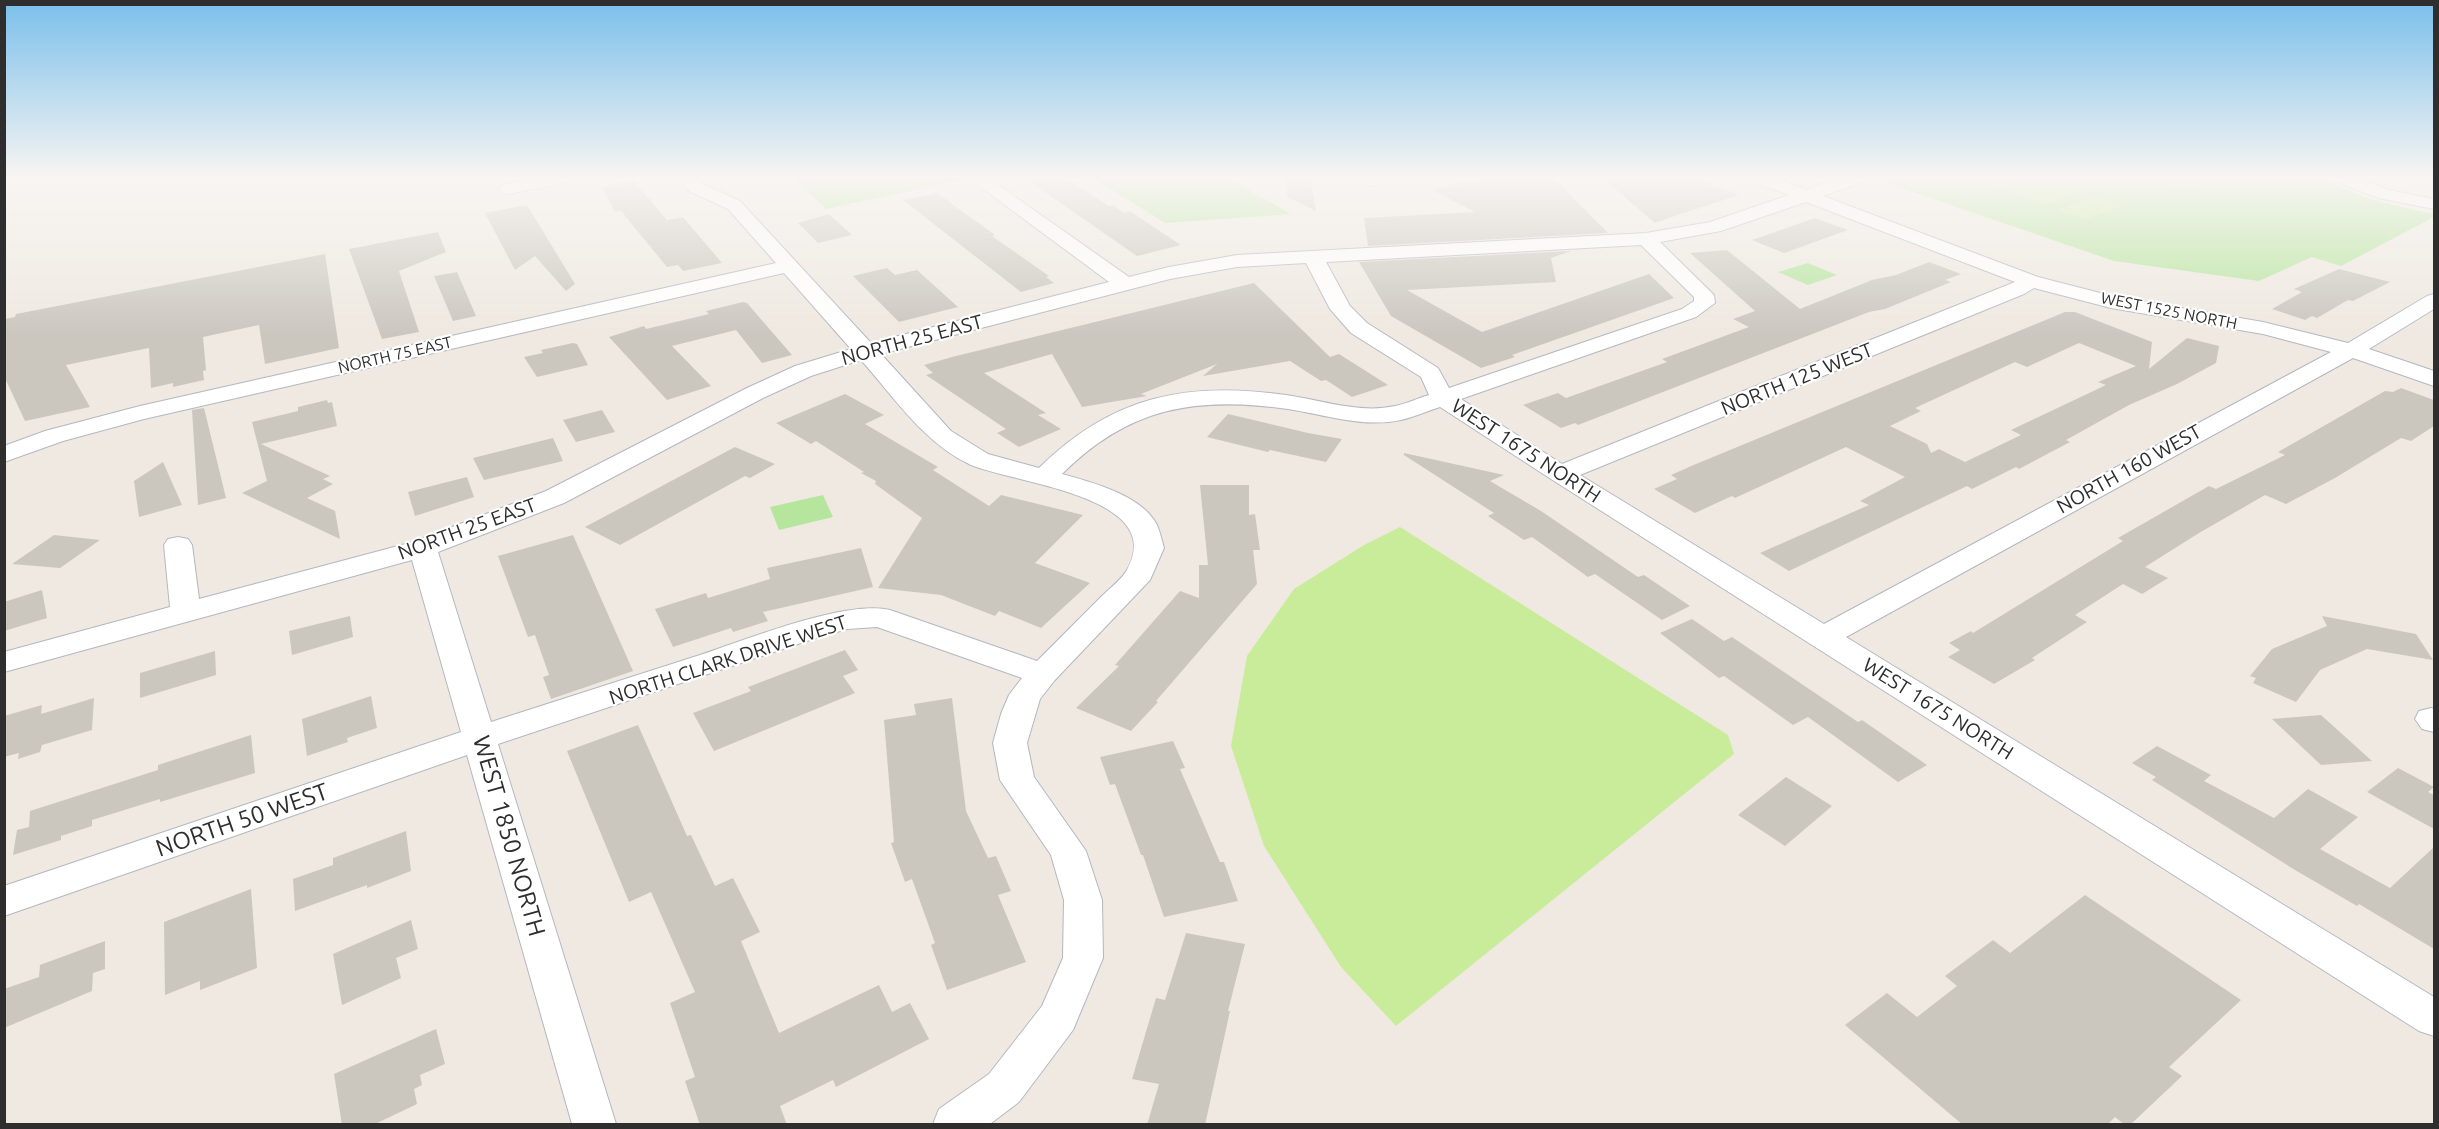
<!DOCTYPE html>
<html>
<head>
<meta charset="utf-8">
<style>
  body { margin:0 }
  #map { position:relative; width:2439px; height:1129px; overflow:hidden; background:#efe9e1; font-family:Ubuntu,sans-serif }
  canvas { display:block }
  .frame { position:absolute; inset:0; border:6px solid #2e2e2e; pointer-events:none }
</style>
</head>
<body>
<div id="map">
<canvas width="2439" height="1129"></canvas>
<div class="frame"></div>
</div>
<script>
const c = document.querySelector('canvas').getContext('2d');
c.lineJoin = 'round';
function paint(path, color) {
  c.fillStyle = color;
  c.fill(path, 'evenodd');
}
function strokePath(path, color, width, dash) {
  c.strokeStyle = color;
  c.lineWidth = width;
  c.lineCap = dash ? 'butt' : 'round';
  c.setLineDash(dash || []);
  c.stroke(path);
}
function drawText(font, color, halo, rows, align = 'center') {
  c.font = font + ' Ubuntu,sans-serif';
  c.lineWidth = 4.5;
  c.setLineDash([]);
  c.textBaseline = 'middle';
  c.strokeStyle = halo;
  c.fillStyle = color;
  for (const [text, x, y, turn = 0] of rows) {
    c.save();
    c.translate(x, y);
    c.rotate((+turn || 0) * Math.PI / 180);
    c.textAlign = isNaN(turn) ? turn : align;
    if (halo) c.strokeText(text, 0, 0);
    c.fillText(text, 0, 0);
    c.restore();
  }
}
paint(new Path2D(`
  M792 177H975L826 209Z
  M1091 177H1226L1291 214 1165 223Z
  M1887 177H2322C2355 198 2396 206 2434 214V217L2341 266 2312 257 2259 281 2114 261 1878 180Z
  M1808 263 1837 275 1808 285 1778 272Z
  M823 495 833 517 779 530 770 507Z`), '#b6e59e');
paint(new Path2D(`
  M1975 177H2048L2007 191 1970 179Z
  M2141 177H2222L2184 191Z
  M2050 178 2088 189 2047 204 2009 192Z
  M2093 197 2122 206 2087 219 2058 210Z
  M1400 527 1728 735 1734 754 1396 1026 1341 967 1264 846 1231 746 1247 656 1294 589 1364 545Z`), '#c9ec9a');
paint(new Path2D(`
  M1023 177H1064L1109 206 1113 205 1124 213 1130 211 1181 245 1137 256Z
  M1285 177H1310L1316 211 1287 197Z
  M1502 177H1553L1608 233 1368 246 1364 218 1475 212 1432 190 1470 181Z
  M1601 177H1703L1704 182 1739 195 1684 213 1680 211 1683 213 1655 223Z
  M634 181 667 220 683 217 722 263 683 271 678 265 667 267 621 211 615 212 602 187Z
  M937 193 995 235 992 236 1049 276 1046 277 1054 283 1021 292 903 200Z
  M527 205 575 284 566 291 535 256 515 270 485 213Z
  M829 214 852 235 818 243 798 223Z
  M1815 218 1848 230 1784 253 1752 240Z
  M438 232 446 252 399 271 419 332 382 339 349 249Z
  M1727 250 1800 309 1872 280 1896 275 1929 262 1961 274 1945 280 1951 282 1885 309 1869 312 1578 425 1575 423 1561 428 1523 405 1558 393 1566 398 1667 362 1662 359 1749 327 1733 319 1755 311 1690 253Z
  M1571 251 1551 258 1556 282 1407 290 1482 332 1649 274 1674 298 1512 355 1515 357 1481 368 1391 316 1359 262Z
  M325 254 339 348 265 364 259 325 203 337 206 370 203 371 204 380 173 387V383L151 388 149 348 66 365 90 407 25 421 4 376V319L15 317 16 314Z
  M887 268 895 275 917 270 958 307 899 322 853 276Z
  M2339 269 2390 282 2353 301 2348 300 2317 318 2312 316 2305 320 2272 309 2302 292 2294 289Z
  M457 272 476 316 453 321 434 276Z
  M1254 283 1330 357 1339 354 1388 385 1352 397 1326 380 1321 381 1290 361 1203 376 1217 364 1141 394 1147 396 1082 407 1052 354 984 373 1046 413 1038 415 1061 429 1019 447 997 433 1006 429 926 375 933 373 924 365 952 357Z
  M743 302 747 303 792 355 762 363 736 330 672 346 711 386 667 400 609 337 644 326 646 329 709 314 706 311Z
  M2065 312H2075L2152 342 2149 369 2187 338 2219 346 2216 363 2177 384 2129 405 2066 440 2070 442 2019 469 2016 467 1972 489 1967 486 1789 571 1760 553 1869 505 1860 501 1905 477 1846 447 1735 498 1732 496 1695 513 1654 489 1677 479 1671 475 1696 464ZM2079 343 2136 366 2098 382 2106 385 2011 430 2021 435 1965 462 1939 449 1931 453 1927 444 1890 426 1921 411 1915 408 2015 362 2027 367Z
  M573 343 577 344 588 365 537 377 524 357 543 353 541 350Z
  M2401 388 2434 400V426L2411 441 2401 438 2335 478 2286 504 2265 495 2199 533 2145 567 2168 578 2142 594 2123 584 2075 615 2087 622 2032 658 2035 660 1994 684 1948 657 1960 650 1949 643 1971 631 1973 633 2123 541 2118 538 2209 486 2216 489 2285 455 2278 452 2385 391 2393 392Z
  M845 394 884 415 865 424 938 467 933 470 989 506 1001 495 1083 515 1035 563 1090 583 1041 628 999 611 995 616 941 595 878 588 922 518 875 484 876 481 861 473 864 472 816 441 811 444 776 423Z
  M327 400 328 403 332 402 337 426 261 444 330 476 323 479 333 484 307 498 335 511 340 539 242 493 267 481 252 422 298 411V407Z
  M204 408 226 498 198 505 192 410Z
  M602 410 615 432 576 442 563 420Z
  M1228 414 1308 433 1342 439 1326 462 1270 450 1268 452 1207 437Z
  M553 438 563 461 484 480 473 458Z
  M735 447 775 464 750 478 745 476 620 545 585 527Z
  M1404 453 1504 475 1490 481 1541 511 1638 577 1644 575 1690 606 1662 620 1595 574 1588 577 1532 537 1524 540 1488 516 1494 513 1404 455Z
  M163 462 182 505 139 517 134 481Z
  M467 477 474 497 415 516 408 492Z
  M1200 485H1249V515L1255 514 1260 550H1253L1257 584 1156 701 1158 702 1131 731 1076 708 1119 666 1115 665 1180 591 1199 598V565H1208Z
  M54 535 100 540 60 568 12 564Z
  M573 535 633 671 551 699 543 677 549 675 535 635 528 637 498 556Z
  M861 548 873 587 763 612 768 621 733 632 731 628 673 647 655 609 706 593 708 598 770 579 767 568Z
  M42 590 47 618 4 631V602Z
  M350 616 353 637 292 655 289 631Z
  M2322 616 2416 634 2433 660 2367 649 2320 670 2296 702 2253 683 2256 678 2250 676 2272 649 2327 626Z
  M1692 619 1724 641 1732 637 1858 722 1862 720 1927 765 1898 782 1808 717 1793 725 1724 676 1719 678 1660 633Z
  M845 650 858 670 843 676 855 693 714 751 693 713 751 691 748 687Z
  M215 651 216 675 140 698V673Z
  M371 696 377 728 347 738 348 742 307 756 302 719Z
  M94 698 92 730 42 745 40 752 18 759 19 753 4 757V716L42 705 41 714Z
  M952 698 966 811 988 858 996 856 1011 891 998 895 1026 962 947 990 931 945 935 943 912 879 905 882 891 843 894 842 884 720 916 715 914 704Z
  M2321 715 2372 761 2321 765 2272 719Z
  M638 725 687 836 691 835 715 886 733 878 760 932 741 941 779 1033 879 985 892 1012 910 1003 929 1039 836 1087 833 1080 780 1106 787 1125H700L685 1081 695 1077 670 1003 695 992 651 892 629 902 567 751Z
  M251 735 255 773 160 802V799L92 820V826L61 836V840L13 855 17 830 29 827 30 811 158 770V765Z
  M1173 741 1185 768 1180 769 1220 862H1224L1238 901 1164 917 1143 855H1141L1115 784 1110 785 1100 757Z
  M2157 746 2211 775 2204 781 2274 818 2308 789 2358 817 2320 849 2390 888 2434 847V949L2359 904 2357 906 2295 870 2152 780 2156 777 2132 763Z
  M2398 768 2434 787 2428 792 2434 795V829L2367 792Z
  M1786 777 1832 806 1785 846 1738 815Z
  M406 831 411 871 367 888V885L295 911 293 879 333 865V858Z
  M251 889 257 968 200 990V981L165 995 164 922Z
  M2085 895 2241 1000 2169 1067 2182 1076 2130 1125H2125L2115 1117 2107 1125H1963L1845 1025 1887 993 1917 1017 1957 986 1945 976 1993 940 2010 953Z
  M411 920 418 949 396 958 401 978 342 1005 333 954Z
  M1186 933 1245 944 1228 1011H1230L1205 1125H1147L1159 1084 1132 1079 1156 998 1165 1000Z
  M105 941V969L93 973 92 991 4 1028V989L39 977 40 965Z
  M436 1029 445 1064 420 1075 422 1085 414 1089 417 1104 373 1125H342L334 1074Z`), '#cbc7bf');
const street = new Path2D(`
  M542 177H579L571 182 508 194 502 193 499 189 502 185Z
  M678 177H696L701 183 740 201 871 343 1109 282 967 177H987L1129 277 1169 267 1237 255 1646 233 1710 222 1789 195 1751 181 1749 177H1774L1806 190 1842 177H1868L1866 181 1823 196 2038 277 2112 296 2263 322 2348 343 2427 296 2434 294V309L2369 349 2434 371V386L2353 358 1846 637 2434 997V1036L2419 1031 1551 479 1440 407C1427 411 1414 417 1401 420 1363 428 1326 415 1288 409 1196 396 1129 407 1062 474 1091 482 1142 495 1157 525 1160 532 1162 541 1164 548L1150 580 1054 681 1040 699 1027 743 1034 777 1086 851 1102 900 1103 958 1073 1030 1019 1102 990 1124H933L939 1109 989 1074 1042 1006 1063 958 1064 900 1051 855 1000 780 993 743 1001 714 1009 695 1022 678 877 627 847 629 813 639 498 744 616 1124H572L467 755 4 916V886L461 732 412 560 4 672V652L170 607 164 545 168 539 178 537 188 539 192 545 199 599 413 542 546 491 747 388 795 366 851 349 784 273 144 419 63 441 4 462V446L45 431 140 406 776 263 728 209 689 191ZM1806 202 2015 282 1562 464 1461 399 1696 317 1715 303 1714 295 1660 242 1721 231ZM1641 245 1694 297V301L1682 309 1449 388 1438 368 1367 323 1350 306 1326 262ZM1306 263 1330 309 1351 333 1421 377 1429 395C1418 398 1406 404 1395 406 1359 414 1322 400 1286 395 1186 381 1112 396 1039 468L988 454 951 431 881 354 1170 279 1237 267ZM2034 288 2111 308 2263 334 2331 352 1824 624 1580 475 2024 294ZM861 360C894 397 924 443 969 464 1009 483 1170 495 1127 570 1122 579 1110 588 1102 596 1080 618 1059 639 1037 661L890 610C847 599 745 640 700 655 630 677 561 700 491 722L438 552 564 503 763 398 811 376Z
  M1365 177H1395L1393 181 1371 186 1365 185 1362 181Z
  M2333 177H2357L2389 190 2434 199V209L2378 198 2335 181Z
  M2431 708 2434 709V732L2422 729 2415 719 2419 711Z`);
strokePath(street, '#b4b7c1', 2);
paint(street, '#fff');
const sky = c.createLinearGradient(0, 0, 0, 335);
sky.addColorStop(0, '#7abfeb');
sky.addColorStop(0.53, '#f8f5f2');
sky.addColorStop(1, '#f8f5f200');
c.fillStyle = sky;
c.fillRect(0, 0, 2439, 335);
drawText('16px', '#2e2e2e', '#fff', [
  ["WEST 1525 NORTH",2169,311,11],
  ["NORTH 75 EAST",395,355,-13]
]);
drawText('20px', '#2e2e2e', '#fff', [
  ["NORTH 25 EAST",912,340,-15],
  ["NORTH 125 WEST",1797,379,-22],
  ["WEST 1675 NORTH",1526,451,33],
  ["NORTH 160 WEST",2129,469,-29],
  ["NORTH 25 EAST",467,529,-20],
  ["NORTH CLARK DRIVE WEST",728,660,-18],
  ["WEST 1675 NORTH",1938,709,32]
]);
drawText('24px', '#2e2e2e', '#fff', [
  ["NORTH 50 WEST",242,820,-19],
  ["WEST 1850 NORTH",509,836,74]
]);
</script>
</body>
</html>
